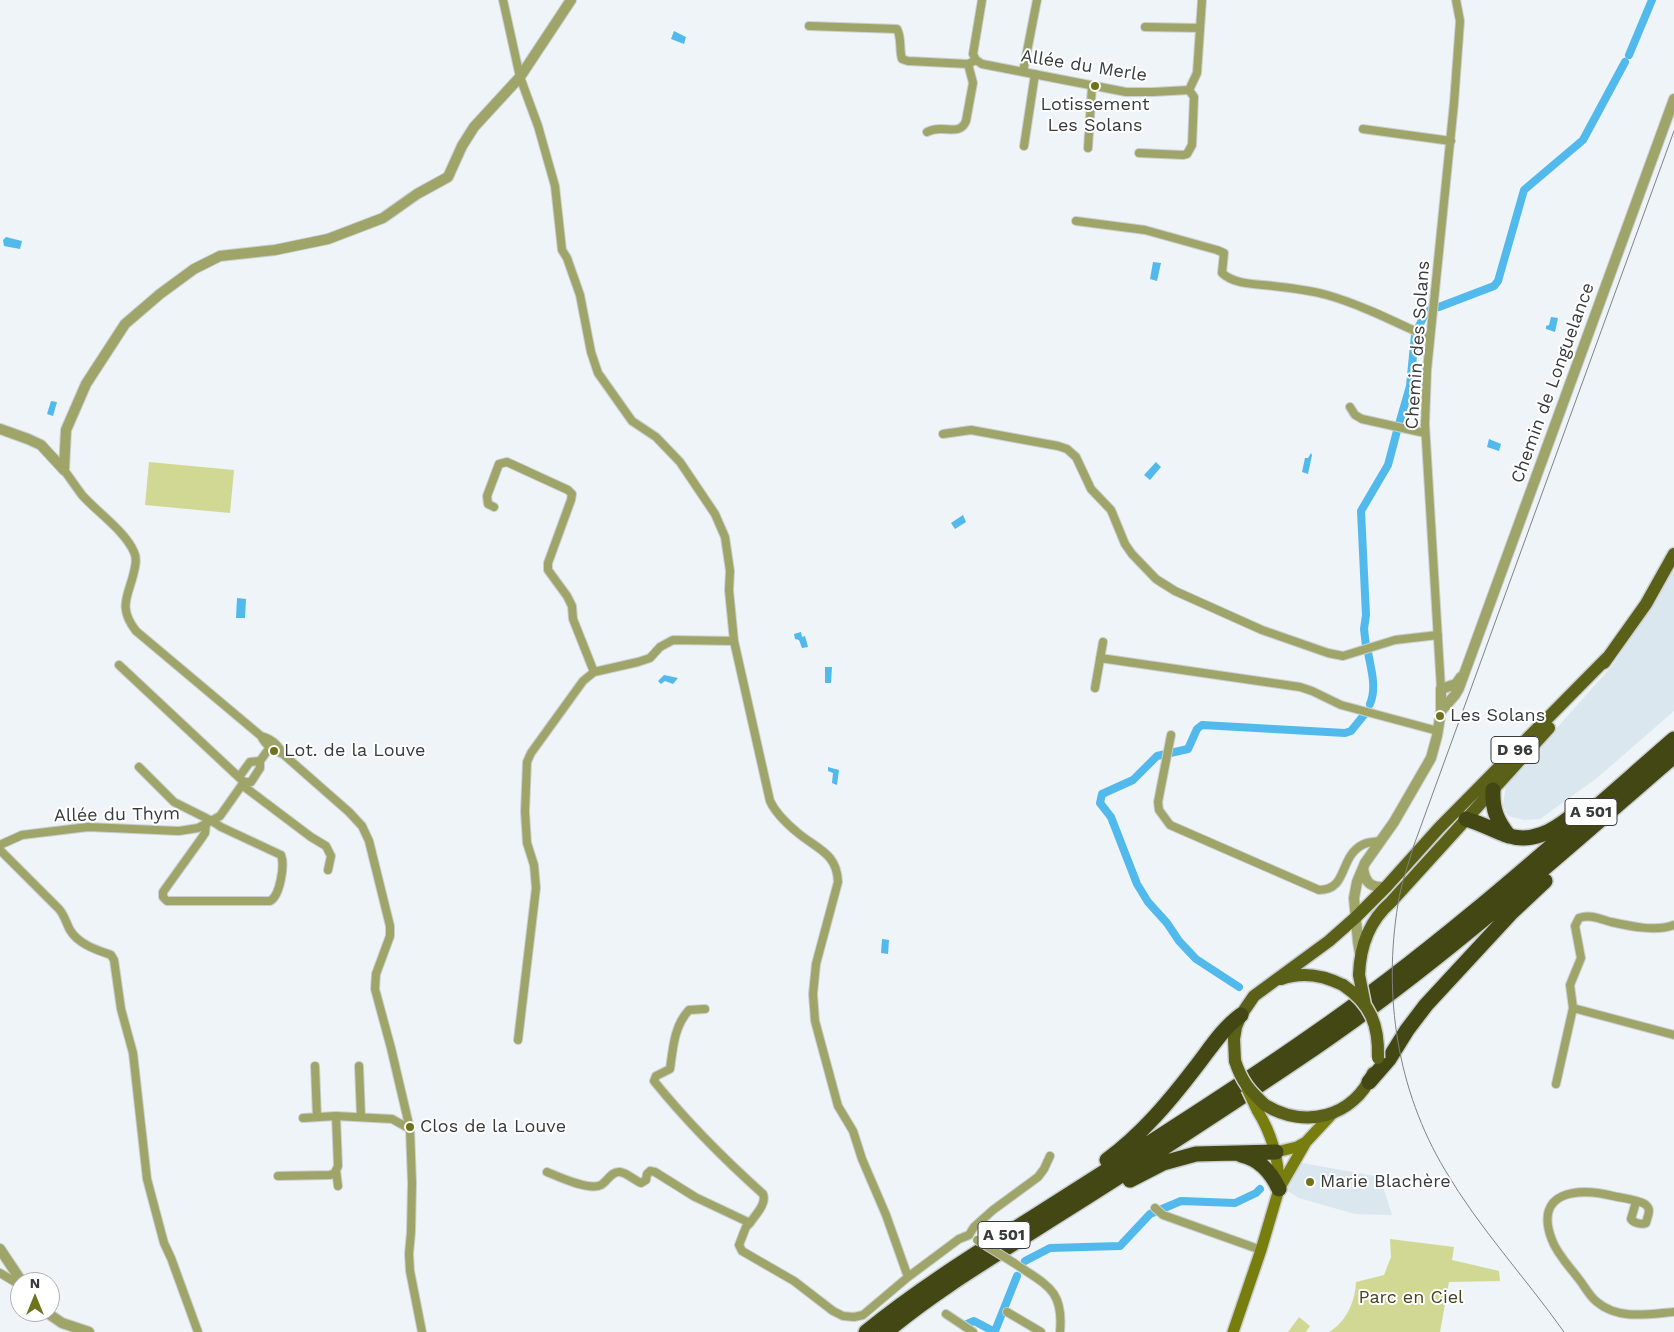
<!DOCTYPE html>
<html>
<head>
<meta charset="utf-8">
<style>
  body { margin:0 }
  #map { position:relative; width:1674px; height:1332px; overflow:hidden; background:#eef4f7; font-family:"Work Sans",sans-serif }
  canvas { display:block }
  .north { position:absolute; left:10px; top:1272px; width:50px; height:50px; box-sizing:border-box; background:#fff; border:1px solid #afb0b1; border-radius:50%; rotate:0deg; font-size:14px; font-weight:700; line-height:20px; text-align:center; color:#383a3b }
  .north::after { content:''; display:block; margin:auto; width:18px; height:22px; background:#6e741c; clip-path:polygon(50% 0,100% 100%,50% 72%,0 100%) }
</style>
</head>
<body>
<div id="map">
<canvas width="1674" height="1332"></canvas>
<div class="north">N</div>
</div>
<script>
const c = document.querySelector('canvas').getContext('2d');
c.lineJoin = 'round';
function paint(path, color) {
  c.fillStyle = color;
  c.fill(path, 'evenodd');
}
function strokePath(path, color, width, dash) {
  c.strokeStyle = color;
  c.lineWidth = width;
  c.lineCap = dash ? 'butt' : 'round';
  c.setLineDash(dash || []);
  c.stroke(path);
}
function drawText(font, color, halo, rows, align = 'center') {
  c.font = font + ' "Work Sans",sans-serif';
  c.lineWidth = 4;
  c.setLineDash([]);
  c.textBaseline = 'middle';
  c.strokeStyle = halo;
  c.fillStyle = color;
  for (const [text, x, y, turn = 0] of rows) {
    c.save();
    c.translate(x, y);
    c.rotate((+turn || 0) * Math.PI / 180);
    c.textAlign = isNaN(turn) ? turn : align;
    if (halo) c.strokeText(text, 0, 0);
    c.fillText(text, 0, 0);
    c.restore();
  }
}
paint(new Path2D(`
  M1674 565V711L1597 778 1540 819 1524 820 1508 816 1503 805 1506 785 1612 666 1657 597Z
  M1297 1162 1380 1177 1392 1215 1355 1214 1299 1198 1286 1190 1290 1177Z`), '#dae7ee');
paint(new Path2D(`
  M149 462 234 470 230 513 145 505Z
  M1390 1239 1454 1247 1452 1260 1499 1271 1500 1281 1449 1282 1440 1332H1329C1346 1322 1355 1302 1356 1282L1384 1275 1391 1257Z
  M1299 1317 1310 1326 1306 1332H1288Z`), '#d1d893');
paint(new Path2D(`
  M674 31 686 37 684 44 671 39Z
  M6 237 22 241 20 249 4 246 3 240Z
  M1153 262 1161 263 1157 281 1150 279Z
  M1551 317 1558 318 1555 332 1546 329V326L1549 325Z
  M51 401 57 402 53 416 47 414Z
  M1489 439 1501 444 1499 451 1487 447Z
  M1311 453 1312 455 1308 474 1302 472 1305 458H1308Z
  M1156 462 1161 467 1150 480 1144 475Z
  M963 515 966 522 955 529 951 523Z
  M237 598 246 599 245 618H236Z
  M801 632 802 637 805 636 808 647 802 648 799 640 795 639 794 634Z
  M825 667H832L831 683H825Z
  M664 675 678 678 673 684 665 681 661 684 658 681Z
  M828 767 839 770 837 785 832 783 833 773 828 771Z
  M882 939 889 940 888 954 881 953Z`), '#51b9ec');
strokePath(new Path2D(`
  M1629 55 1652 0
  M1439 307 1494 286 1498 281 1524 190 1583 140 1625 62
  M1418 328 1425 314 1430 310
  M1399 424 1410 386 1415 335
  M1366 646 1364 629 1366 615 1361 511 1388 465 1397 431
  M1368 652C1371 670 1377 687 1370 704
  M1239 987 1196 959 1179 941 1167 923 1148 902 1137 884 1111 817 1100 803 1102 794 1133 780 1157 756 1188 749 1197 729 1202 725 1345 733 1351 731 1364 715
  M1025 1261 1050 1248 1120 1246 1150 1214 1181 1201 1235 1203 1256 1193 1260 1189
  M967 1324 974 1321 993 1331H995L1017 1276`), '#51b9ec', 8);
const minor = new Path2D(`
  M503 0 520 77 538 126 555 186 562 250 567 258 580 295 591 352 598 373 632 421 656 437 680 462 715 514 725 537 730 571 729 590 734 641 770 801C776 814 787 824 798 833 817 849 837 853 838 882L816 964 813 994 815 1021 838 1106 853 1131 862 1159 886 1215 908 1277
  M982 0 973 54 976 60 982 64 1126 92H1153L1189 90 1197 73 1202 0
  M809 26 897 29C902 38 899 50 902 59L908 61 968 64 976 60
  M1145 27 1200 28
  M1023 72 1037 0
  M1363 129 1451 141
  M927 132C931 130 935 129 940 129 951 129 961 133 966 121L973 83 968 64
  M1024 146 1035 74
  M1088 148 1092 86
  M1139 153 1183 155 1187 154 1192 145 1194 97 1189 90
  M1076 221 1145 230 1217 250 1224 253 1222 273C1235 285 1256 284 1273 286 1291 288 1310 290 1327 295 1362 305 1397 323 1430 338
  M1350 407 1355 415 1362 419 1425 433
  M943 434 971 430 1058 446 1067 449 1076 457 1091 489 1111 510 1125 544 1132 554 1156 579 1175 591 1262 630 1328 653 1343 656 1395 640 1438 635
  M64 470C70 478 76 487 82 495 97 512 125 531 134 552 136 556 136 562 135 567 130 595 116 605 136 631L261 736C272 739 277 744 283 754
  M494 507 488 504 487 496 499 464 507 462 568 490 572 494 571 500 548 563V570L567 596 572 606 573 619 594 672
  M1100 658 1300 687 1312 691 1341 705 1438 731
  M119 665 244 782H251L260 768V761L273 743
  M1095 688 1103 642
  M1441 689 1425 424 1427 370 1454 103 1460 21 1456 0
  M1171 735 1158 802 1159 810 1170 825 1319 890C1349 890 1338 856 1364 844 1369 842 1375 842 1380 841
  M261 736C266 746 273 750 283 754L349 812 362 826 369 841 390 926V936L376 974 375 989 391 1048 410 1129 412 1183 411 1232 409 1254 410 1271 422 1332
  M139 767 174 802 212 821 221 827 281 855C285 865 280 896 270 901H167L163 897V892L201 839 205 833 206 824
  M239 777 250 762 260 761
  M242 785 311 837 326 846 331 856 328 870
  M2 844 22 835 88 827 179 831 198 828 220 816 244 782
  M0 850 59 909C65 916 66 923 70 930 78 944 97 950 111 955L114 960 121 1009 133 1053 147 1179 164 1243 171 1258 198 1332
  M1674 925C1656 932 1629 926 1611 922 1600 919 1590 914 1579 918L1575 926 1581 958 1570 985 1573 1008 1674 1035
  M705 1009 689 1010C674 1026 673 1048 670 1069L656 1076 654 1081C687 1122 724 1159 763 1194 767 1204 755 1215 750 1223
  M518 1040 536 888 534 865 527 843 525 812 527 762 531 753 583 681 594 672 638 662 650 658 660 647 673 640 734 641
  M315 1066 317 1117
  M359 1066 361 1117
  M1556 1084 1573 1008
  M303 1118 336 1116 392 1119 410 1129
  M336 1170 338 1186
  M547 1172C559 1177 589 1191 601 1185 608 1181 611 1171 620 1172 627 1173 634 1180 641 1183L646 1180 647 1174 650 1171 655 1172 695 1197 750 1223 746 1227 739 1245 742 1251 794 1281 833 1311 843 1316 854 1317 863 1315 908 1277 959 1239 969 1235
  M278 1176 330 1175 335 1173 338 1166 336 1116
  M1636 1202 1631 1219C1634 1223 1641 1225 1646 1223 1647 1217 1652 1210 1646 1205 1641 1200 1621 1198 1613 1196 1578 1187 1533 1191 1552 1240 1557 1254 1569 1266 1578 1278 1584 1285 1589 1296 1597 1302 1618 1320 1648 1314 1674 1312
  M1155 1208 1163 1215 1261 1250
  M969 1235 974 1227 993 1210 1038 1177 1044 1169 1050 1156
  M1014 1263C1046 1285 1064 1289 1060 1332
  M0 1273 15 1282 21 1280
  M1007 1312 1041 1332
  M946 1314 973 1332`);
const tertiary = new Path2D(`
  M0 429 28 439 41 445 64 470
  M64 470 66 430 86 384 125 324 160 294 194 269 220 256 275 250 328 239 383 218 417 194 448 177 462 146 474 127 520 77 571 0
  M1441 711 1455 695 1459 688 1674 99
  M1363 868C1365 883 1371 888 1386 887
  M1360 954 1358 942 1354 898 1357 882 1365 863 1394 822 1431 758 1437 736 1441 711V689L1456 684 1461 677
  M0 1249 22 1282
  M46 1312 62 1323 89 1332`);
const secondary = new Path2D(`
  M1257 1110C1272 1134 1279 1158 1279 1187
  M1276 1152 1297 1147 1306 1142
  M1233 1332 1261 1250 1279 1189 1306 1142 1333 1113`);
const primary = new Path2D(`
  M1604 663 1646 604 1674 554
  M1359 975C1360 946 1369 921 1391 902L1549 728
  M1281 979C1303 971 1323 975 1343 985
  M1235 1061 1234 1039 1236 1027 1241 1015 1254 996 1329 941 1355 918 1386 887 1439 828 1607 658
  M1265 1105C1305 1129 1353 1118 1373 1073`);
const motorway = new Path2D(`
  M1493 790C1492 809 1497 821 1509 836
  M1466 819C1480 823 1493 830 1506 835 1532 844 1553 831 1573 815
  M1369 1082 1389 1059 1407 1030 1426 1005 1512 912 1545 881
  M1241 1155C1260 1159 1271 1172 1279 1189
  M1107 1160C1142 1134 1169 1102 1195 1068 1210 1049 1222 1029 1241 1015
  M1130 1180 1163 1163 1196 1154 1276 1152
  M866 1332C925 1284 990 1245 1054 1204 1140 1149 1227 1095 1311 1036 1440 947 1556 842 1674 739
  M886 1332C937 1289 996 1255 1052 1219 1141 1163 1229 1106 1316 1047 1443 960 1557 857 1674 756`);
strokePath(minor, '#cacfd1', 10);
strokePath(tertiary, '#cacfd1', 12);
strokePath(secondary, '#cacfd1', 14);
strokePath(primary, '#cacfd1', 15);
strokePath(motorway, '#cacfd1', 18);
strokePath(minor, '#9fa569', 8);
strokePath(tertiary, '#9fa569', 10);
strokePath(secondary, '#787e0d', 11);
strokePath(primary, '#5b6018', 12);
strokePath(motorway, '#434713', 15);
strokePath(new Path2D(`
  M1564 1332C1525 1277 1479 1228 1445 1170 1397 1090 1383 995 1398 904 1401 884 1408 865 1414 845L1674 131`), '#7f8385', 1);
const minorBridge = new Path2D(`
  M977 1240 1014 1263`);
const secondaryBridge = new Path2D(`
  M1247 1089 1257 1110`);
const primaryBridge = new Path2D(`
  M1359 975 1365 1005
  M1343 985C1371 1004 1379 1025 1378 1058
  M1235 1061C1242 1082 1249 1090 1265 1105`);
strokePath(minorBridge, '#cacfd1', 10, []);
strokePath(secondaryBridge, '#cacfd1', 14, []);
strokePath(primaryBridge, '#cacfd1', 15, []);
strokePath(minorBridge, '#9fa569', 8);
strokePath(secondaryBridge, '#787e0d', 11);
strokePath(primaryBridge, '#5b6018', 12);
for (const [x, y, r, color] of [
  [1095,86,5,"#6e741c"],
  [1440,716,5,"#6e741c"],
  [274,751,5,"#6e741c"],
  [410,1127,5,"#6e741c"],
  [1310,1182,5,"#6e741c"]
]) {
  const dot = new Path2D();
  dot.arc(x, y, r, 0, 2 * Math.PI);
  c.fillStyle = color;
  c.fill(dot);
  strokePath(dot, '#fff', 2);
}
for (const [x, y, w] of [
  [1515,750,48],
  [1591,812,52],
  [1004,1235,52]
]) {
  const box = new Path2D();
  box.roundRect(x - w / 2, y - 13.5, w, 27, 4);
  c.fillStyle = '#fff';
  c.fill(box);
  strokePath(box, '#383a3b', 1);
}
drawText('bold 16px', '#383a3b', null, [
  ["D 96",1515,750],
  ["A 501",1591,812],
  ["A 501",1004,1235]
]);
drawText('18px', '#383a3b', '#fff', [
  ["Allée du Merle",1084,66,9],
  ["Chemin des Solans",1418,345,-86],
  ["Chemin de Longuelance",1553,383,-70],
  ["Allée du Thym",117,815,-1]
]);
drawText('18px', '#383a3b', '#fff', [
  ["Lotissement",1095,105,"center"],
  ["Les Solans",1095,126,"center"],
  ["Les Solans",1450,716],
  ["Lot. de la Louve",284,751],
  ["Clos de la Louve",420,1127],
  ["Marie Blachère",1320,1182]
], 'left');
drawText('18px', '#42461d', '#fff', [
  ["Parc en Ciel",1411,1298]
]);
</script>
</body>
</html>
